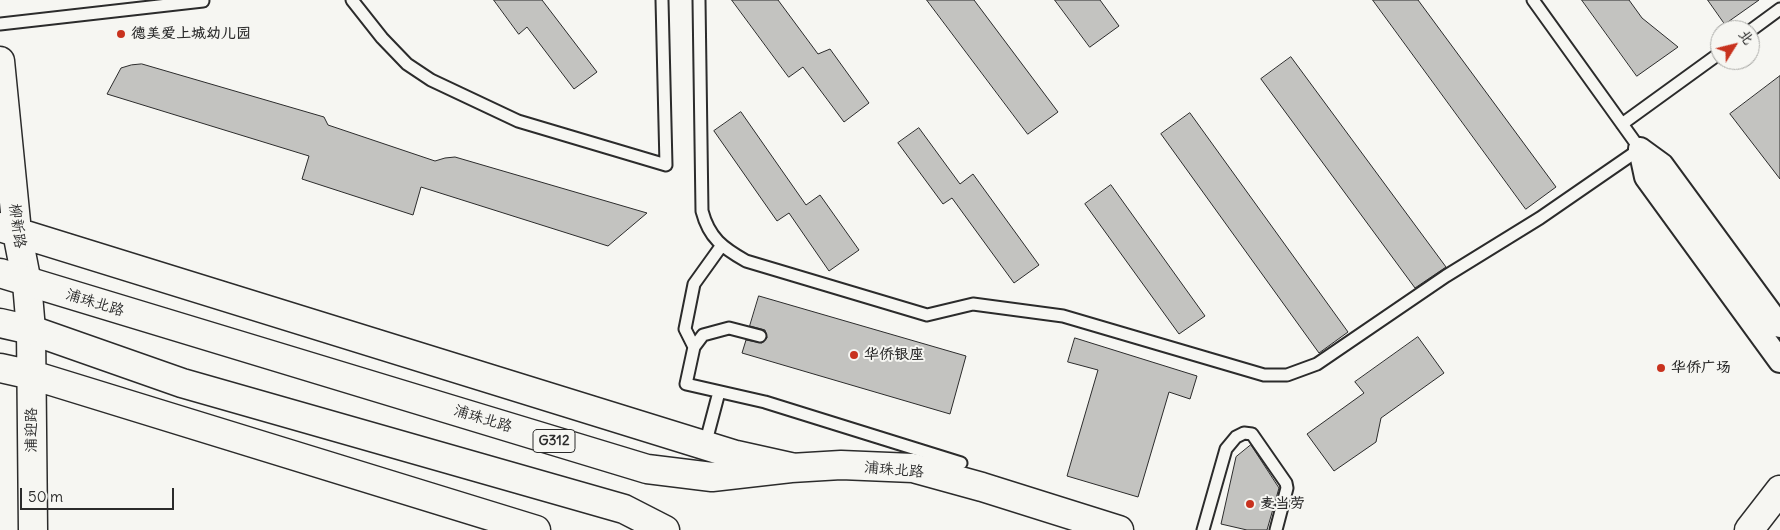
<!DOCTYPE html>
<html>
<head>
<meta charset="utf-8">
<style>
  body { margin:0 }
  #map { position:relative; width:1780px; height:530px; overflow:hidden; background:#f6f6f2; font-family:Delius,"LXGW WenKai TC",sans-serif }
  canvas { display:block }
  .north { position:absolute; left:1710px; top:20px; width:50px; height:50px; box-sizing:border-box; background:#f6f6f2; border:1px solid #a5a5a2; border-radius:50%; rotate:54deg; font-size:14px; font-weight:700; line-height:20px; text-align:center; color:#2b2b2b }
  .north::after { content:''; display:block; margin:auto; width:18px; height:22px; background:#c8321e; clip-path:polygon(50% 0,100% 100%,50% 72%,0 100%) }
  .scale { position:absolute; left:20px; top:488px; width:154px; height:22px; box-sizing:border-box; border:2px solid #2b2b2b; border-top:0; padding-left:6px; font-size:15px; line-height:18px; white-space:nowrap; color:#2b2b2b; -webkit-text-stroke:4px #f6f6f2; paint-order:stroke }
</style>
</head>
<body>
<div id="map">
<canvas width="1780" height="530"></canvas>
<div class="north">北</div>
<div class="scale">50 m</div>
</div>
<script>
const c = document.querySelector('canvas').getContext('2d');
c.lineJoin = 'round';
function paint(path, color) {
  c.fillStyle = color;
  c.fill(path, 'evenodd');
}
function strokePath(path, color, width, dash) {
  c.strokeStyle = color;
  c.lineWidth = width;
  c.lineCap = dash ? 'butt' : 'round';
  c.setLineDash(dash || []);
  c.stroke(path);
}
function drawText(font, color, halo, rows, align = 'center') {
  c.font = font + ' Delius,"LXGW WenKai TC",sans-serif';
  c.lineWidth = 4;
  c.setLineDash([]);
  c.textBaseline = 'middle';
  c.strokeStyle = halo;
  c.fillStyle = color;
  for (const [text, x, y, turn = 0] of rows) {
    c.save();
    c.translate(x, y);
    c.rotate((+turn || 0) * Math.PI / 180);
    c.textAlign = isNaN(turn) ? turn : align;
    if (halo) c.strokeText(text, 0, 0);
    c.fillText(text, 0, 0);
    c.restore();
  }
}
const building = new Path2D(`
  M494 0H542L597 72 574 89 527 27 519 34Z
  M732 0H778L818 54 830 49 869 103 844 122 803 67 789 77Z
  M927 0H974L1058 112 1028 134Z
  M1055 0H1100L1119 26 1090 47Z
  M1373 0H1418L1556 187 1526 209Z
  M1582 0H1629L1642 18 1678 47 1637 76Z
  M1708 0H1759L1725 24Z
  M1291 57 1446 267 1415 288 1261 79Z
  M142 64 324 117 328 125 435 161 445 158 455 157 647 213 608 246 421 187 413 215 302 179 309 156 107 94 121 68 131 65Z
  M1780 76V179L1730 114Z
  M741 112 806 205 820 195 859 250 829 271 789 213 777 221 714 131Z
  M1190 113 1348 332 1319 353 1161 134Z
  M919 128 960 184 973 174 1039 265 1014 283 952 198 943 204 898 143Z
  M1111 185 1205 316 1179 334 1085 204Z
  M759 296 966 356 950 414 742 353 746 340 762 343 767 338 765 330 750 326Z
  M1418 337 1444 373 1381 418 1376 442 1334 471 1307 434 1364 393 1355 382Z
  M1075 338 1197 376 1190 399 1169 392 1138 497 1067 476 1098 370 1068 362Z
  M1251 445 1279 488 1267 530H1247L1221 524 1236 457Z`);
paint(building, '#c3c3c0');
strokePath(building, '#2b2b2b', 1);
const lane = new Path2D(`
  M352 0 382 38 407 64 431 80 518 121 666 165 662 0
  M699 0 702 211C709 238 723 248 746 261L927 315 973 304 1063 316 1264 375H1287L1317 364 1446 276 1540 218 1640 149 1533 0
  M0 24 203 1
  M1750 31 1780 9
  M1622 124 1720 53
  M760 336 729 328 703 335 694 347 686 384 765 402 961 463
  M694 347 685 329 694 284 722 245
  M705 445 719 392
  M1203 530 1226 449 1236 437 1244 433 1252 434 1286 483 1287 488 1276 530`);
const street = new Path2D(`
  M1640 149 1646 177 1780 361
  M1640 149 1662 165 1780 326`);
const secondary = new Path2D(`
  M0 61 17 232 27 283 31 330 33 530
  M0 227 736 455 790 467
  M0 368 32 375 536 530`);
const primary = new Path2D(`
  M0 273 647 469 712 477 791 468 841 465 913 468 982 487 1119 530
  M0 323 31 330 182 383 624 509 665 530
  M1749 530 1780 490`);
strokePath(lane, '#2b2b2b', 15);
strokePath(street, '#2b2b2b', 26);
strokePath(secondary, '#2b2b2b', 31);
strokePath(primary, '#2b2b2b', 31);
strokePath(lane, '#f6f6f2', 11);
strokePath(street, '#f6f6f2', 22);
strokePath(secondary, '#f6f6f2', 28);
strokePath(primary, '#f6f6f2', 28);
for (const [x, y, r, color] of [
  [121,34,5,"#c8321e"],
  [854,355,5,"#c8321e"],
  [1661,368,5,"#c8321e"],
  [1250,504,5,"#c8321e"]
]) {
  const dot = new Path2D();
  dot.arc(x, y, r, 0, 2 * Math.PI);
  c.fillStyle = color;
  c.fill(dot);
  strokePath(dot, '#f6f6f2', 2);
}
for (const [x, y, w] of [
  [554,441,42]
]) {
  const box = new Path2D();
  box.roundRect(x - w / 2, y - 11.5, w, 23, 4);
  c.fillStyle = '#f6f6f2';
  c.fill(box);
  strokePath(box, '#2b2b2b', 1);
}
drawText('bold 14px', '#2b2b2b', null, [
  ["G312",554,441]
]);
drawText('bold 15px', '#2b2b2b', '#f6f6f2', [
  ["德美爱上城幼儿园",131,34],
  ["华侨银座",864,355],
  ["华侨广场",1671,368],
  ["麦当劳",1260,504]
], 'left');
drawText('15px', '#2b2b2b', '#f6f6f2', [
  ["柳新路",17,226,82],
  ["浦珠北路",95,303,17],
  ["浦珠北路",483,419,17],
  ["浦迎路",32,430,-90],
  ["浦珠北路",894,470,5]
]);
</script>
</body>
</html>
